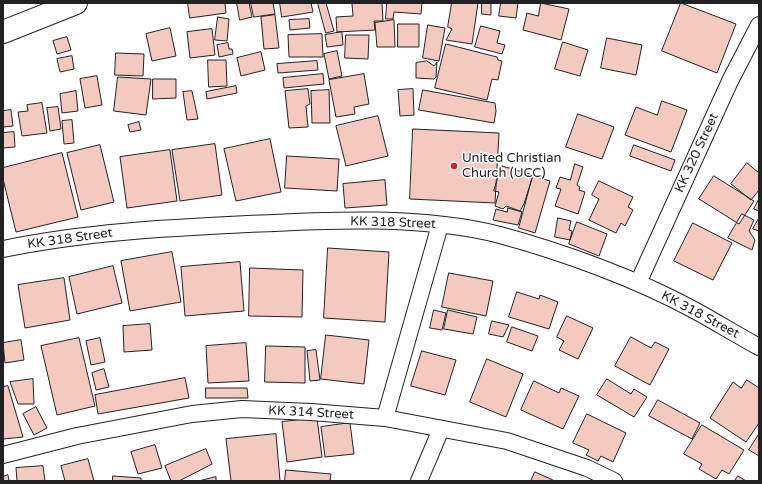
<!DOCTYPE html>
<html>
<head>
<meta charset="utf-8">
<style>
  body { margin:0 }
  #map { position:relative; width:762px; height:484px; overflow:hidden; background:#fff; font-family:"Varela Round",sans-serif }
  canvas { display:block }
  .frame { position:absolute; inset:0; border:4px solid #222; pointer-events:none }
</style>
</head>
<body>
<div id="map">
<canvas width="762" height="484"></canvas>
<div class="frame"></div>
</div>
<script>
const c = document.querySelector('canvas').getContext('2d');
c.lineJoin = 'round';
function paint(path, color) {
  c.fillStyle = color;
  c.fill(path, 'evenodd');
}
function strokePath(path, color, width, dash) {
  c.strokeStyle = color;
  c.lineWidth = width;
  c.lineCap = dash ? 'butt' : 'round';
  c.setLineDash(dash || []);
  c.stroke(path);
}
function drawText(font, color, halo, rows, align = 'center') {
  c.font = font + ' "Varela Round",sans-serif';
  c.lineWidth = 3;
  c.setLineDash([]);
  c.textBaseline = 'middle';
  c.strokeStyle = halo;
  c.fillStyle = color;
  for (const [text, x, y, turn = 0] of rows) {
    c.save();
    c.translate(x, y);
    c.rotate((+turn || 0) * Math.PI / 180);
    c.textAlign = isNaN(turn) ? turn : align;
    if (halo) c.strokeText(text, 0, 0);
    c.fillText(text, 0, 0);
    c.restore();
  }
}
const building = new Path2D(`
  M188 3H225L226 13 190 18Z
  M237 3H249L252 17 240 20Z
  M251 3H273L275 14 254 17Z
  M280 3H311L313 12 282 17Z
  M318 3H326L334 31 326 33Z
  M382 3 383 21H374L375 30 337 32 336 17 353 16 352 4Z
  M387 3H422L421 14 394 12 393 19H386Z
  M452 3H478L472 44 446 40 452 29 448 27Z
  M482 3H491V15L482 14Z
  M501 3H518L516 18 499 16Z
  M541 3 569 9 561 40 523 30 527 13 538 16Z
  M681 3 736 24 717 73 662 51Z
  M275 15 279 48 264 49 261 17Z
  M218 17 229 19 227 41 215 40Z
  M309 19 310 28 290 30 289 20Z
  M394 20 395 47H377L375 23Z
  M398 24H419V47H398Z
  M428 25 445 28 439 61 423 58Z
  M481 26 500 31 497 43 505 45 502 54 475 47Z
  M170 28 176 56 152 61 146 34Z
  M212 29 215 55 190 58 187 32Z
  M342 32 343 45 327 47 325 35Z
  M322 34 323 57H289L288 35Z
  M346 35H369L368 59 345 58Z
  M67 37 71 50 57 54 53 41Z
  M607 38 642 45 636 75 601 68Z
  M563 42 588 50 580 76 555 69Z
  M228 43 229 49H232L233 54 219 57 217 45Z
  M446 44 497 57 498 60 502 61 498 80 492 79 487 100 435 88Z
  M337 51 342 76 329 79 324 54Z
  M261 52 265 70 241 76 237 58Z
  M116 53 144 54 143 76 115 75Z
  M72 56 74 69 60 72 57 59Z
  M208 60H226L227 86 209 87Z
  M317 61 318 70 278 73 277 64Z
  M427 61 434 66 437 62 436 77 434 79 416 78V63Z
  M323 74 324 84 284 88 283 78Z
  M364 74 369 104 354 107 355 114 336 117 329 80Z
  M97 76 102 105 85 108 80 79Z
  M118 77 151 79 146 115 114 111Z
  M153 79H176V98L153 99Z
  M236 86 237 93 207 99 206 92Z
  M308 89 310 104 306 106 308 127 289 128 285 91Z
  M413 89 414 115 400 116 398 90Z
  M329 90 330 123H312L311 91Z
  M423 90 495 103 496 111 494 123 419 110Z
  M76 91 78 111 62 113 60 94Z
  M192 91 198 119 187 120 183 92Z
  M662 101 687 110 671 152 625 135 636 107 657 115Z
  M42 103 47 133 22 136 18 112 28 111 27 105Z
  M58 107 61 129 50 131 47 108Z
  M11 110 13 126 3 127V111Z
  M578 114 614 127 602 159 566 147Z
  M378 116 388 156 346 166 336 126Z
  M72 120 74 143 64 144 62 121Z
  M139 122 141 130 130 132 128 125Z
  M413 129 499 133 495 203 410 199Z
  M14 132 15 147 3 148V133Z
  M270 139 281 192 236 201 224 149Z
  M215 144 222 195 180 201 172 150Z
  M100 145 114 202 81 210 67 153Z
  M634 145 675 160 671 171 630 156Z
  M170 150 177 201 127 208 120 157Z
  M62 153 78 217 16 232 3 179V168Z
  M287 156 339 159 337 191 285 188Z
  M747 163 759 173V190L751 200 731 184Z
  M575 164 583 167 577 185 580 187 579 190 585 192 578 214 555 206 561 189 556 188 560 177 570 180Z
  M502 166 533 175 524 204 520 211 506 206 503 209 495 206 499 192 494 191Z
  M533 176 550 181 535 233 519 228Z
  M714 176 754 201 739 224 699 199Z
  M385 180 387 205 345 208 343 184Z
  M599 181 633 197 628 207 633 210 625 226 621 223 616 233 589 220 599 199 592 195Z
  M759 199V211L754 209Z
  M508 208 522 212 518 225 493 220 496 209 507 212Z
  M742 214 754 220 749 231 755 240 752 250 728 238Z
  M558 218 571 221 569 230 572 231 570 240 555 237Z
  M759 218V231L753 229Z
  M577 222 607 234 599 256 569 244Z
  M693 223 732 243 713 280 674 261Z
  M328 248 389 252 385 322 324 318Z
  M172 252 181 302 130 311 121 261Z
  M240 262 244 311 185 316 181 267Z
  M113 266 122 303 77 314 69 277Z
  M250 268 303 270 302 317 249 316Z
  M449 273 493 281 486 316 442 307Z
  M64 278 70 320 25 328 18 285Z
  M517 292 539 299 540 295 558 302 549 329 509 317Z
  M434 310 446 313 442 330 430 328Z
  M448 310 477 317 473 334 444 329Z
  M567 316 593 328 578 359 559 350 564 341 557 337Z
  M492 321 509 325 503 337 489 334Z
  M150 324 152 350 124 352 123 326Z
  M512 327 538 336 532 351 507 342Z
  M326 335 369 340 364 384 321 379Z
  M631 337 651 348 655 342 669 349 650 385 615 366Z
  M79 338 95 406 57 415 41 346Z
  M100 338 105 362 91 365 86 341Z
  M21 340 24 360 5 363 3 343Z
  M246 343 249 381 208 383 206 346Z
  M266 346 305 347V383L265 382Z
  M316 350 320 380 310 381 307 351Z
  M422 351 456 360 445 395 411 386Z
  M487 359 523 374 506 417 470 402Z
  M104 369 109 387 96 390 92 373Z
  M185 378 189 398 98 414 95 395Z
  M33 379 34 404H18L10 382Z
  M607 379 631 394 634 389 647 397 634 417 597 395Z
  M747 380 759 388V423L746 442 710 418 733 382 741 388Z
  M534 381 559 393 561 388 579 396 563 429 521 410Z
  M8 386 23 437 3 439V387Z
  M206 388H247L248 398H206Z
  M658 400 700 423 692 439 649 416Z
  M36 407 47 428 34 435 23 414Z
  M587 414 626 433 613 462 601 456 598 461 586 455 589 450 573 443Z
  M317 418 322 457 287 462 282 422Z
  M350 423 354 454 325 457 321 427Z
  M702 425 744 450 729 474 722 470 716 479 699 469 702 464 684 454Z
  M276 434 280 481H231L226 439Z
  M759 434V456L749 450Z
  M155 445 162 468 138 474 131 452Z
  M206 449 212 464 179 481H171L165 466Z
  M88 459 94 481H65L61 466Z
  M43 466 45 481H17L16 468Z
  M286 470 331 474 330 481H285Z
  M535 472 555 481H531Z
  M8 475 9 481H3V477Z
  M113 476 141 478V481H113Z
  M738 476 746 481H735Z
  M216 477V481H199Z`);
paint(building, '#f3c9c0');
strokePath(building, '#222', 1);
const minor = new Path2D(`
  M3 249C84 232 167 228 249 224 329 220 423 215 500 235 563 252 637 279 694 310 716 322 737 335 759 347
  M638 283 730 81 759 25
  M385 418 440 225
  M3 455 77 436 192 414 242 409 311 412 385 418 507 441 587 468 614 481
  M419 481 441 429`);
const secondary = new Path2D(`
  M3 32 76 3`);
strokePath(minor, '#222', 18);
strokePath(secondary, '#222', 24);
strokePath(minor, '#fff', 16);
strokePath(secondary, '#fff', 22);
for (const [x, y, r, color] of [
  [454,166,4,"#c62828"]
]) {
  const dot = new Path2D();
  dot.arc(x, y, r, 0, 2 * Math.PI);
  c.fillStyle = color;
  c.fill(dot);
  strokePath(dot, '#fff', 1.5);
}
drawText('13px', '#222', '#fff', [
  ["KK 320 Street",697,153,-65],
  ["KK 318 Street",393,223,2],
  ["KK 318 Street",70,239,-8],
  ["KK 318 Street",700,315,28],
  ["KK 314 Street",311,413,3]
]);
drawText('13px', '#222', '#fff', [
  ["United Christian",462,159],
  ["Church (UCC)",462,174]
], 'left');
</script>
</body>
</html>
